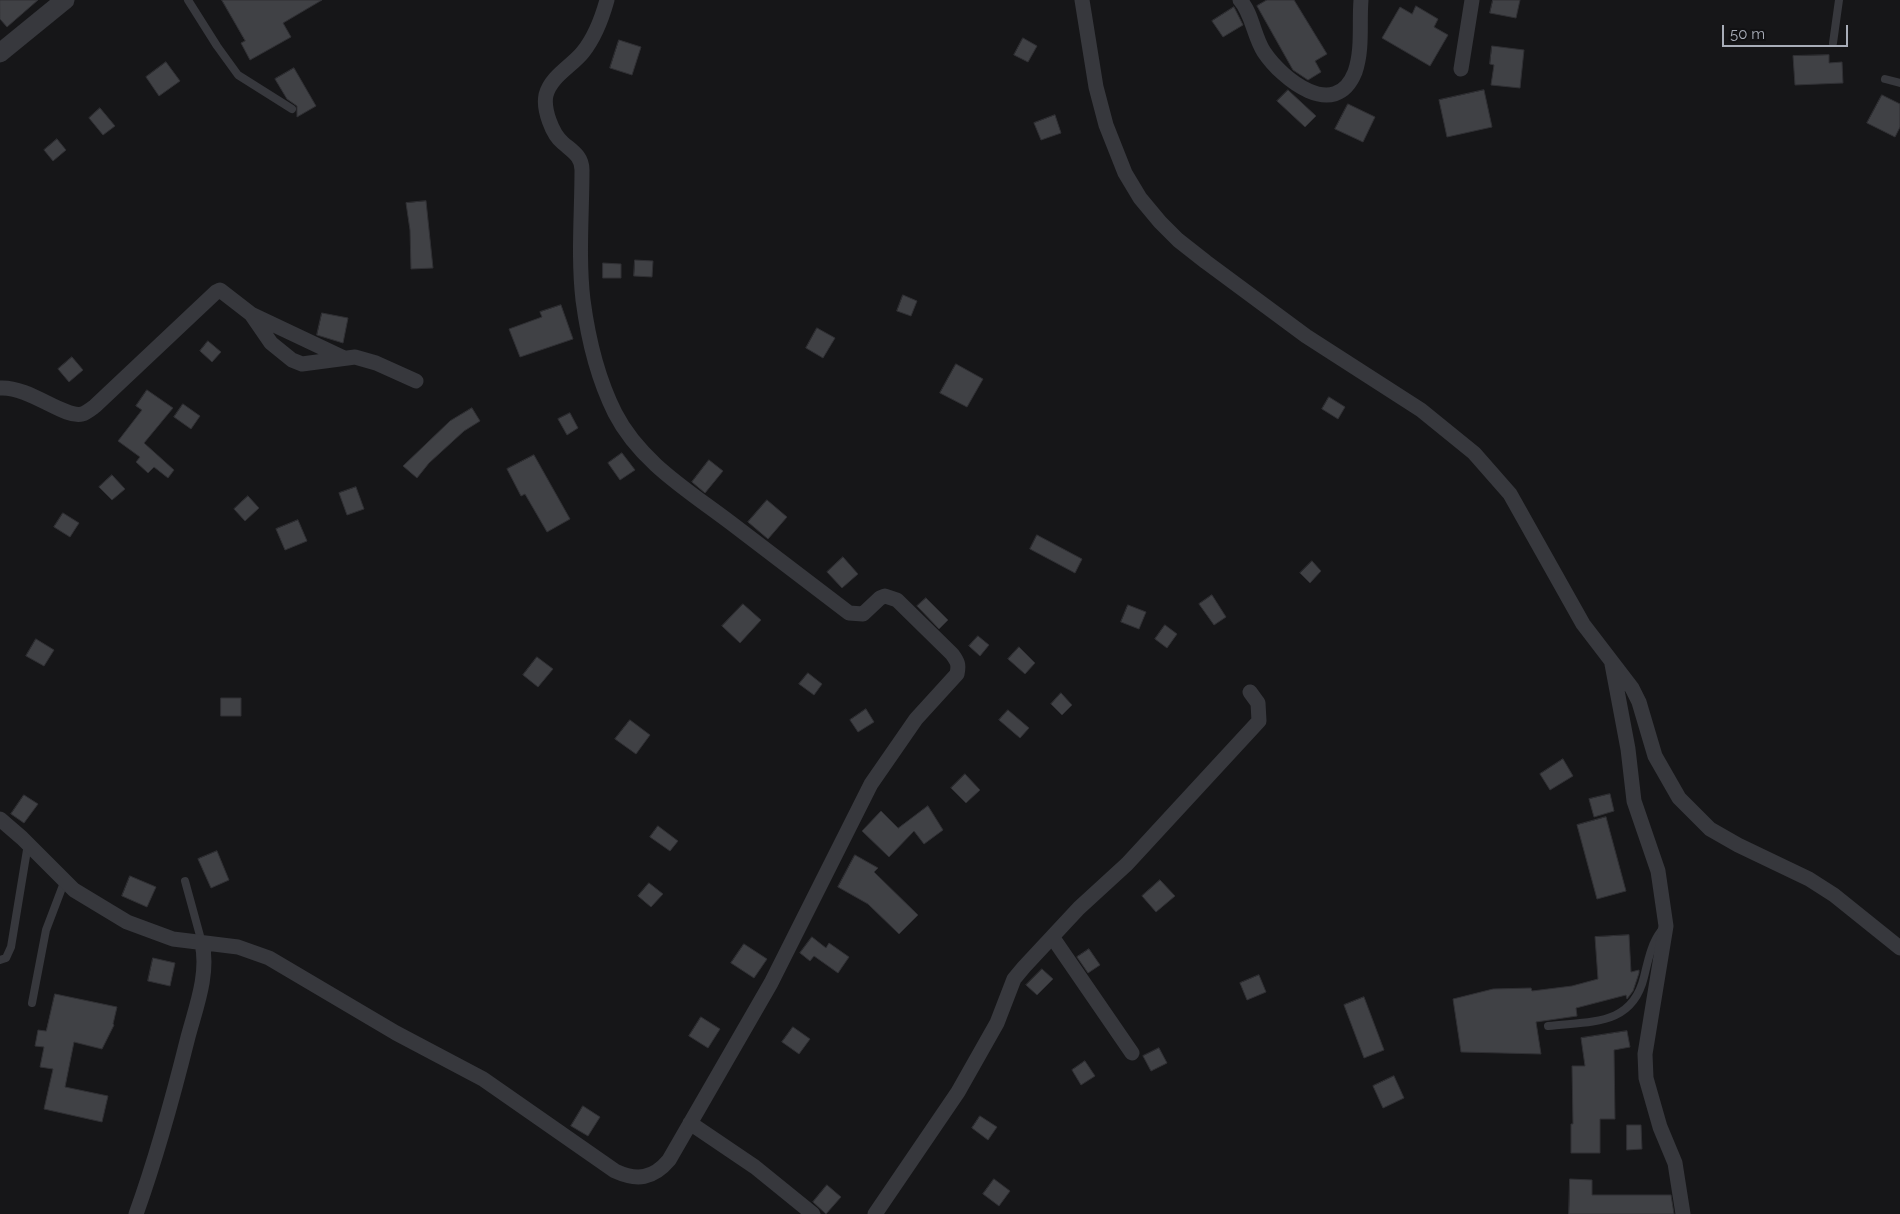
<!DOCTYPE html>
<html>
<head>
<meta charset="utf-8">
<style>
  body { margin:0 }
  #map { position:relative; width:1900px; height:1214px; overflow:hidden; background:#161618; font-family:Raleway,sans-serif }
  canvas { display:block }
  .scale { position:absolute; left:1722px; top:25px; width:126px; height:22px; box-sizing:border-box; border:2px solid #a8adb8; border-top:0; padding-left:6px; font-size:15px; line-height:18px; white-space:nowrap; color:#a8adb8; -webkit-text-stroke:4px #111113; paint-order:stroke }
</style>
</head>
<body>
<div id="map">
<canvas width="1900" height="1214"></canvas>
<div class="scale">50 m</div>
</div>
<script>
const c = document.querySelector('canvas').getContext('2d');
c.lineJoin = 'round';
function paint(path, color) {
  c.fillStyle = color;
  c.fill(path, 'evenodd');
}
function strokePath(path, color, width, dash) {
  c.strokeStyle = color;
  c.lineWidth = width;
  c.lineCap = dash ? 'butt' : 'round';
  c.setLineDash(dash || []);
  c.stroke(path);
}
const building = new Path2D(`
  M0 0H38L7 27 0 19Z
  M222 0H322L283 23 291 37 250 60 241 43 245 41Z
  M1267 0H1294L1327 54 1315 61 1321 72 1308 80 1293 70 1257 6Z
  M1493 0H1520L1516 18 1490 13Z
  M1416 6 1438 19 1434 27 1448 35 1430 66 1382 38 1400 7 1412 14Z
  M1234 7 1243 25 1223 37 1212 21Z
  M1023 38 1037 46 1028 62 1014 55Z
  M619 40 641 47 632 75 610 68Z
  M1492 46 1524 50 1520 88 1491 85 1494 65 1490 64Z
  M1829 55V63L1842 62 1843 83 1795 85 1793 56Z
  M166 62 180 81 159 96 146 77Z
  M294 68 316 106 297 117V106L287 99 275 79Z
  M1288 90 1316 116 1305 127 1277 101Z
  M1484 90 1492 127 1447 137 1439 100Z
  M1882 95 1900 104V127L1895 137 1867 123Z
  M1348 104 1375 117 1363 142 1335 129Z
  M100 108 115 126 103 135 89 118Z
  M1055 115 1061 133 1041 140 1034 123Z
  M57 139 66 150 53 161 44 150Z
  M426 201 433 268 411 269 410 230 406 203Z
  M635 260 653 261 652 277 634 276Z
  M603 263 621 264V278H603Z
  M903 295 917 301 911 316 897 311Z
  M561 305 573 339 520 357 509 329 542 317 540 312Z
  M322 313 348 318 343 343 317 335Z
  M817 328 835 338 823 358 806 348Z
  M208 341 221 352 212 362 200 351Z
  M72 357 83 370 69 382 58 369Z
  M956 364 983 379 967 407 940 393Z
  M147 390 173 408 144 443 174 470 168 478 154 467 148 473 136 462 140 457 118 441 142 410 136 406Z
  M1329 397 1345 407 1338 419 1322 409Z
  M183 404 200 416 191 429 174 417Z
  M472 408 480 421 464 431 429 463 417 478 403 466 450 421Z
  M570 413 578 428 567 435 558 419Z
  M622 453 635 470 620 480 608 463Z
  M534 455 570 519 547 532 525 494 521 496 507 469Z
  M709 460 723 471 705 493 692 482Z
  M112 475 125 489 112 500 99 487Z
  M356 487 364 509 347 515 339 493Z
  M248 496 259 508 245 521 234 509Z
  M767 500 787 517 768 539 748 522Z
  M63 513 79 523 70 537 54 527Z
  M298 520 307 541 285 550 276 529Z
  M1037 535 1082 559 1075 573 1030 549Z
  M843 557 858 574 842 588 827 572Z
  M1312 561 1321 571 1310 583 1300 573Z
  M1212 595 1226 617 1214 625 1199 604Z
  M926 598 948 620 939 629 917 606Z
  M743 604 761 620 740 643 722 626Z
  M1128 605 1146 612 1139 629 1121 622Z
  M1165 625 1177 634 1167 648 1155 639Z
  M978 636 989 645 980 656 969 646Z
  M36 639 54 650 44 666 26 656Z
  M1019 647 1035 663 1025 674 1008 659Z
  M537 657 553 669 538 687 523 675Z
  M808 673 822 684 814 695 799 684Z
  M1061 693 1072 705 1062 715 1051 704Z
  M221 698H241V716H221Z
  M866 709 874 722 858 732 850 720Z
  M1008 710 1029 728 1020 738 999 720Z
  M630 720 650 735 636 754 615 739Z
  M1563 759 1573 776 1550 790 1540 774Z
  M965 774 980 790 966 803 951 788Z
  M1610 794 1614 811 1594 817 1589 799Z
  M24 795 38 804 24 823 11 814Z
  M928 806 943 830 924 844 914 831 889 857 862 831 881 811 898 828Z
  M1606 817 1626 891 1597 899 1577 825Z
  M658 826 678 841 670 851 650 837Z
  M217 851 229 880 211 888 198 859Z
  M855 855 878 868 874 872 918 915 899 934 868 904 838 887Z
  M130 876 156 887 147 907 122 896Z
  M1160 880 1175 896 1156 912 1142 896Z
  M649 883 663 894 651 907 638 896Z
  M1629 935 1631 972 1639 970V973L1633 991 1627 999 1626 995 1576 1008 1577 1016 1536 1022 1541 1054 1461 1052 1453 999 1493 989 1531 988 1532 991 1572 986 1598 979 1595 937Z
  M812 937 826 948 829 943 849 957 838 973 814 956 810 961 800 953Z
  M744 944 767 959 754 978 731 963Z
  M1089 949 1100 965 1088 973 1077 957Z
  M153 958 175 963 170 986 148 981Z
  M1042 969 1053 979 1037 995 1026 985Z
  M1259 975 1266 992 1247 1000 1240 983Z
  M55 994 117 1007 113 1024 114 1025 102 1049 74 1042 65 1087 108 1096 102 1122 44 1109 53 1069 40 1067 44 1047 35 1046 38 1030 46 1031Z
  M1364 997 1384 1050 1364 1058 1344 1005Z
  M701 1017 720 1029 708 1048 689 1036Z
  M793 1027 810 1039 799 1054 782 1042Z
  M1627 1031 1630 1047 1614 1050 1615 1119H1600V1153H1571V1124H1573L1572 1066H1585L1581 1038Z
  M1159 1048 1167 1063 1151 1071 1143 1056Z
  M1085 1061 1095 1076 1081 1085 1072 1070Z
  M1394 1076 1404 1098 1383 1108 1373 1086Z
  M583 1106 600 1117 588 1136 571 1126Z
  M980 1116 997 1127 988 1140 972 1128Z
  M1627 1125H1641L1642 1149 1627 1150Z
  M994 1179 1010 1191 999 1206 983 1194Z
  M1570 1179 1592 1180V1195H1671L1674 1214H1569Z
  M827 1185 841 1197 826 1214 813 1202Z`);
paint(building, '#404145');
strokePath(building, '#303034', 1);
strokePath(new Path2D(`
  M188 0 217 46 238 75 292 109
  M1833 43 1839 0
  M1885 79 1900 83
  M185 881 202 943
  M0 960 6 958 11 947 28 844
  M32 1003 46 930 65 880
  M1548 1026C1589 1021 1632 1027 1644 977 1648 961 1651 944 1661 931`), '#37383d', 8);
strokePath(new Path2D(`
  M1082 0 1096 87 1106 125 1125 173 1140 198 1160 222 1178 240 1206 262 1306 336 1421 410 1474 453 1510 494 1583 624 1632 688 1639 702 1655 756 1679 798 1710 829 1738 845 1809 879 1834 895 1900 948
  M1240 0C1252 13 1254 37 1264 52 1282 79 1335 122 1355 72 1363 49 1359 23 1361 0
  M1461 69 1472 0
  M251 314 344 358
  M0 388C29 386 65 419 82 414 86 413 91 409 95 406L216 292 220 290 251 314 271 343 292 360 302 364 355 357 376 363 416 381
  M1612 664 1628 749 1634 801 1658 871 1666 926 1645 1054 1646 1078 1660 1127 1675 1163 1683 1214
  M0 819 22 838 74 890 127 922 173 939 238 947 269 958 396 1033 483 1079 615 1171C637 1181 653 1179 669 1160L771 983 871 784 916 719 957 674C959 665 958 662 952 654L897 600 885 596 880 598 863 614 849 613C810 583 770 553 731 523 689 491 640 462 615 413 598 379 588 338 583 300 578 257 582 213 582 170 582 156 572 151 563 143 552 134 543 109 546 95 551 76 572 66 583 52 595 37 602 18 607 0
  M1053 938 1132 1053
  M690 1123 755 1167 813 1214
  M136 1214C157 1156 173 1097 188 1037 196 1007 209 974 202 943
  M875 1214 958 1092 997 1023 1014 979 1024 967 1079 908 1127 864 1259 721 1258 703 1250 692`), '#37383d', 15);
strokePath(new Path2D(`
  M0 53 65 0`), '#37383d', 19);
</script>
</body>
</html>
